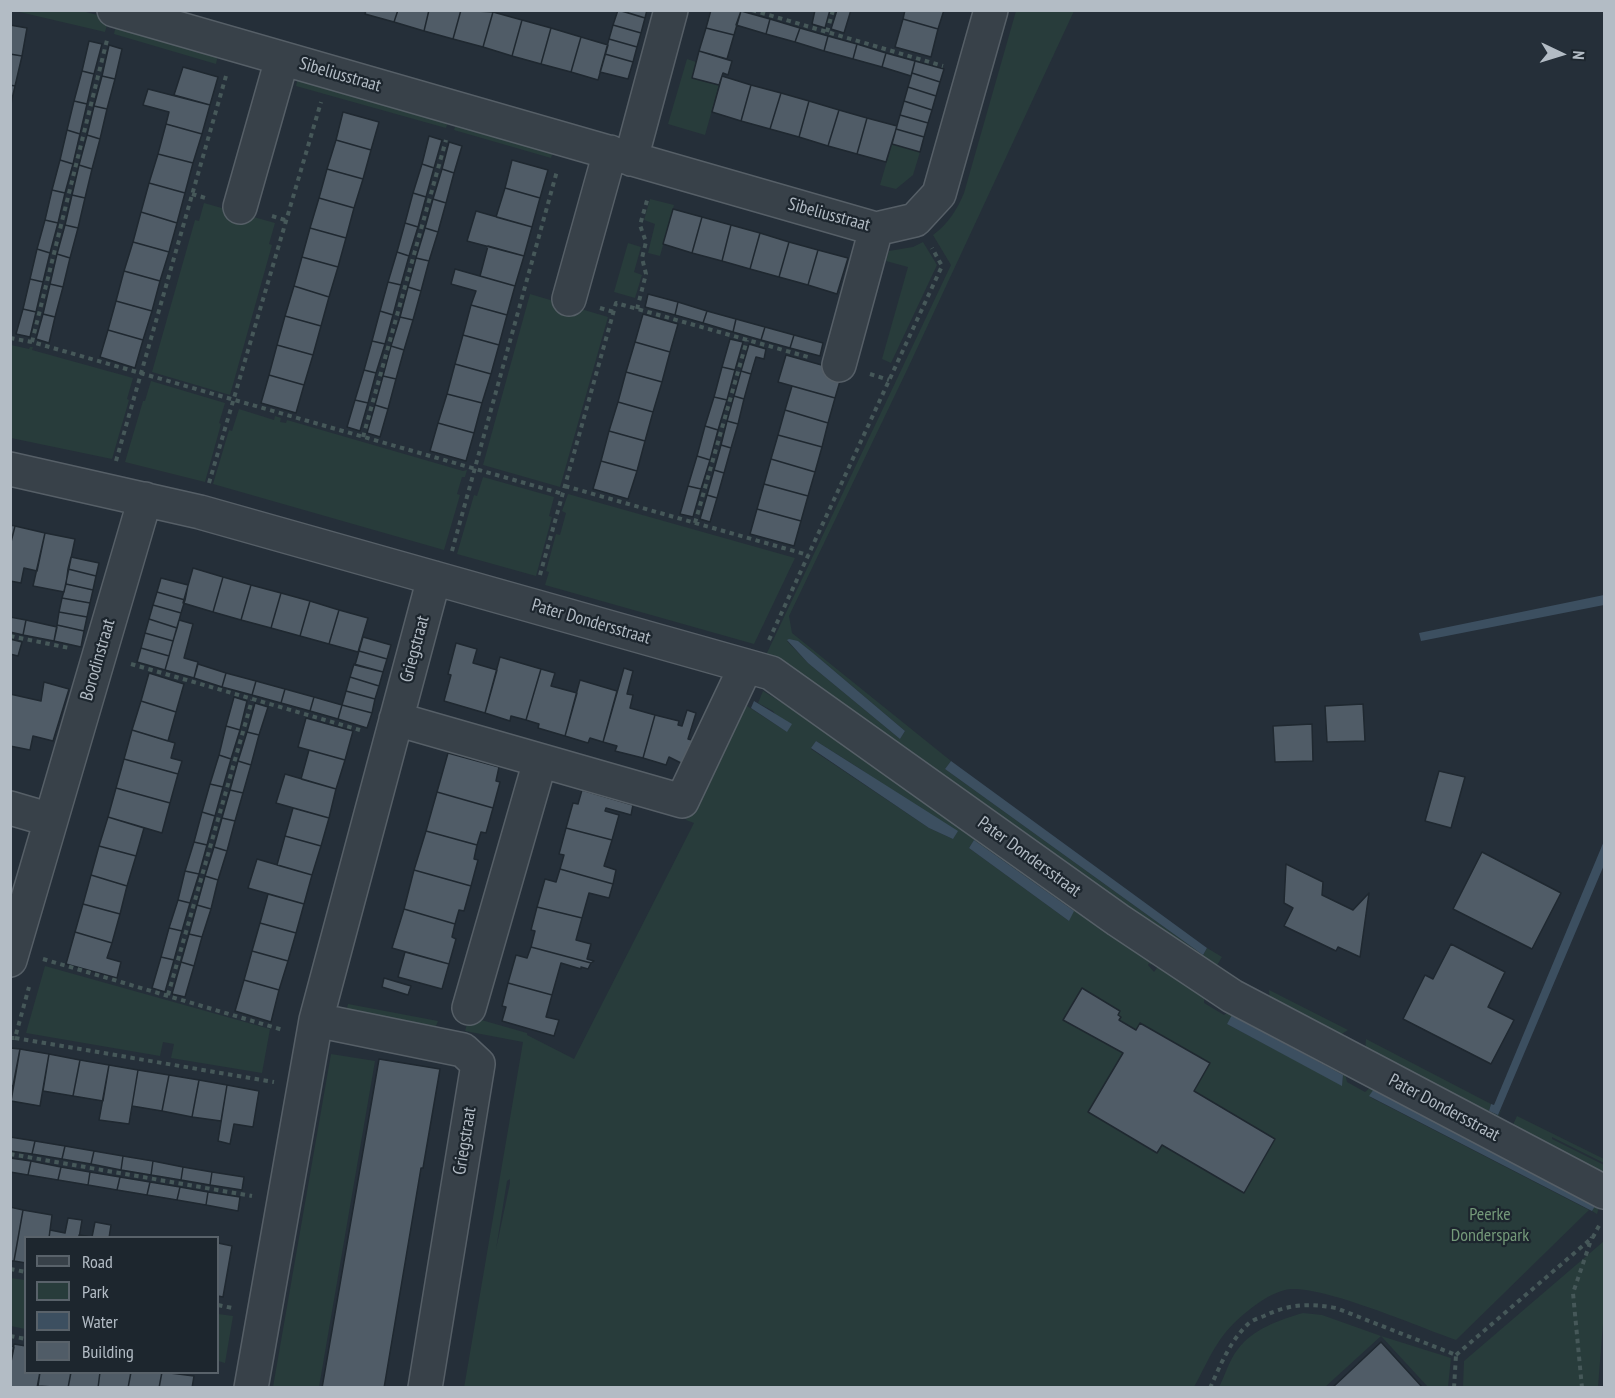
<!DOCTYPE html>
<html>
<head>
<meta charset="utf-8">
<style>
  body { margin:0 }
  #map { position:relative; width:1615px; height:1398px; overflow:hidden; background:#252f39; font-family:"PT Sans Narrow",sans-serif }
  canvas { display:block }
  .frame { position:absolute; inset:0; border:12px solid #b3bcc5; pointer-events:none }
  .legend { position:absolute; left:24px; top:1236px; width:195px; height:138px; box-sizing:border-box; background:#1d262e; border:2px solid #59626a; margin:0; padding:8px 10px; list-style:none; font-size:18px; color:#b3bcc5 }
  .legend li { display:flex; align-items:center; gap:12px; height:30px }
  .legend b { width:30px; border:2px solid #59626a }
  .north { position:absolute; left:1531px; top:24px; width:60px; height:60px; -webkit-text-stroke:4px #1d262e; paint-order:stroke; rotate:94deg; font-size:16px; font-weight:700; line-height:24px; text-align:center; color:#b3bcc5 }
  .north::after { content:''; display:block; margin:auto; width:21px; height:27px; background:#b3bcc5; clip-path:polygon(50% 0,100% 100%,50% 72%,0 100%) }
</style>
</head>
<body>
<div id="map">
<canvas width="1615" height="1398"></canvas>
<div class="frame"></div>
<ul class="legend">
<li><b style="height:8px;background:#384149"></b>Road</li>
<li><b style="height:16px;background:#283c3b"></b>Park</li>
<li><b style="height:16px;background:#3c4f60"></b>Water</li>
<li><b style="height:16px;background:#505c67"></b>Building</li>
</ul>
<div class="north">N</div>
</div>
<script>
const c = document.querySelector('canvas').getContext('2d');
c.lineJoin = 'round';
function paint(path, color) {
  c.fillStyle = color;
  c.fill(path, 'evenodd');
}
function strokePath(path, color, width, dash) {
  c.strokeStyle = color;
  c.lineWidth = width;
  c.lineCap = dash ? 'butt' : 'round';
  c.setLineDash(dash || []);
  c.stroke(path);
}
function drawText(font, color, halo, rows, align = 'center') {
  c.font = font + ' "PT Sans Narrow",sans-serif';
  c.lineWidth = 4.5;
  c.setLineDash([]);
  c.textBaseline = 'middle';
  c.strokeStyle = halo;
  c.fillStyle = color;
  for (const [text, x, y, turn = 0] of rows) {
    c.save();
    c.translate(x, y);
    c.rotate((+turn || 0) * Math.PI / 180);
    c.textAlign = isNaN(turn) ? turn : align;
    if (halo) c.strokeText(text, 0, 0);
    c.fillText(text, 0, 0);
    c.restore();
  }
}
paint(new Path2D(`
  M11 10 82 11 109 18 105 32Z
  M1016 11H1074L907 370 789 616 792 633 951 761 945 769 1203 955 1207 948 1222 957 1214 970 887 738 787 663 766 655 951 265 933 235C948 224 957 210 964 193ZM787 641H798L813 653 905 731 900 739 808 663Z
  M117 21 219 50 216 64 114 34Z
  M687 59 696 62 692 78 719 85 705 135 668 124Z
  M299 73 450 115 446 128 296 86Z
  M458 118 555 145 551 158 454 130Z
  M892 144 920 152 913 175 896 189 880 185Z
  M650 199 674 205 660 256 648 253 655 224 644 220Z
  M204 203 275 223 269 244 272 245 230 395 152 372 195 220 199 221Z
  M923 242 937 265 891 363 882 359 908 267 886 261 889 251 913 247Z
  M628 243 641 247 634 272 642 275 635 298 614 292Z
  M530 294 608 317 560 487 483 465Z
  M11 345 29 349 30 347H33L32 350 133 378 127 399 129 400 112 459 11 438Z
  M151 381 225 403 219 423 221 424 205 482 125 462 143 401H145Z
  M239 409 274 420 275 416 281 418 280 422 286 423 287 420 463 471 467 470 465 477H462L457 494 460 495 444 550 213 484 229 430 232 431Z
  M483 477 554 497 549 516 552 517 536 576 457 554 474 495 477 496Z
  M568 494 795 558 754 644 545 585 549 572 546 571 556 534 560 535 566 513 562 511Z
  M763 691 818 725 1154 960 1151 965 1149 963 1148 965 1154 972 1160 964 1204 996V1003L1224 1015 1231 1010 1345 1073 1347 1082 1365 1092 1372 1086 1600 1204 1597 1214 1592 1211 1596 1203 1374 1089 1370 1097 1589 1210 1456 1340C1421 1328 1316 1282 1285 1290 1263 1295 1230 1323 1218 1343 1209 1356 1202 1373 1194 1387L464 1388 523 1042 465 1031 470 1014 478 1019 527 1033V1035L574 1059 694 823 686 820 741 702 787 732 773 711 758 703ZM816 741 862 770 953 839 929 828 811 749ZM974 840 1073 910 1069 921 969 848ZM1233 1015 1343 1075 1342 1085 1227 1024ZM510 1179V1183L496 1249 507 1181Z
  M45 966 270 1029 262 1073 171 1058 174 1044 163 1042 160 1056 26 1033Z
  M1269 990 1277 994 1348 1030 1337 1037 1270 1003Z
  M348 1004 438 1021 436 1026 346 1011Z
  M1366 1039 1491 1104 1489 1111 1498 1115 1502 1109 1497 1119 1365 1051Z
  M331 1054 375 1061 319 1387H273Z
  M1517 1116 1604 1159V1163L1552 1137V1139L1604 1165V1175L1512 1127Z
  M1604 1241V1311L1598 1387H1463L1464 1361Z
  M10 1278 25 1280V1329L11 1326Z
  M1303 1313 1322 1315 1381 1336 1451 1358 1448 1387H1428L1381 1336 1325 1387H1219C1225 1376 1229 1360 1238 1349 1253 1329 1279 1320 1303 1313Z
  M218 1314 233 1316 225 1363 218 1361Z`), '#283c3b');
paint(new Path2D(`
  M1604 595V605L1421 641 1419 633Z
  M789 639 798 641 813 653 905 731 900 739 808 663 787 640Z
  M754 701 792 724 787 732 751 708Z
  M816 741 958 831 953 839 929 828 811 748Z
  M951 761 1207 948 1203 955 945 769Z
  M974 840 1074 911 1069 921 969 848Z
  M1604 841V865L1498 1115 1489 1111 1491 1104 1494 1105Z
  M1232 1015 1343 1075 1342 1086 1227 1024Z
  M1374 1089 1597 1203 1592 1211 1369 1096Z`), '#3c4f60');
const building = new Path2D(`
  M366 10H398L394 22 365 14Z
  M398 10H429L424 31 394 22Z
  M429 10H461L453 39 424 31Z
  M461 10 493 12 483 47 453 39Z
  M618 10 645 18 641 33 613 25Z
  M619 10H647L645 18Z
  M711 10 741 11 734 35 706 28Z
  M815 10H830L825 28 812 24Z
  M837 10H851L844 33 831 29Z
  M905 10H944L938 29 903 19Z
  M741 11 770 19 766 34 736 25Z
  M493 12 522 20 512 56 483 47Z
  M770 19 800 28 795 42 766 34Z
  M903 19 938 29 931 57 895 47Z
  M522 20 551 28 541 64 512 56Z
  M10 25 27 28 22 56 10 54Z
  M613 25 641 33 637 47 609 39Z
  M551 28 581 37 571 72 541 64Z
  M706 28 734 35 727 59 699 51Z
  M800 28 828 36 824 51 795 42Z
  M828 36 857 44 853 59 824 51Z
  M581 37 608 45 598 80 571 72Z
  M609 39 637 47 633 62 605 54Z
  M89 41 102 44 94 74 82 71Z
  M857 44 886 53 882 67 853 59Z
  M109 45 122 49 115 79 102 76Z
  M699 51 732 61 728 75 723 73 719 85 692 78Z
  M886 53 915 61 911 76 882 67Z
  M10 54 22 56 15 86 10 85Z
  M605 54 633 62 628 79 600 72Z
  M915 61 944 69 940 82 912 73Z
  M183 67 218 77 210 105 174 95Z
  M82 71 94 74 87 104 74 101Z
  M912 73 940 82 936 96 908 87Z
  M102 76 115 79 107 109 94 106Z
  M722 76 751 85 741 121 712 112Z
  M10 85 15 86 10 108Z
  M751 85 781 93 770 129 741 121Z
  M908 87 936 96 932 110 904 101Z
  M148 89 210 105 202 134 166 124 169 112 143 105Z
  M781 93 809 101 799 137 770 129Z
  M74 101 87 104 80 134 67 130Z
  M809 101 839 110 828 146 799 137Z
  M904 101 932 110 928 123 900 115Z
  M94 106 107 109 100 139 87 135Z
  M839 110 867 118 857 154 828 146Z
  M343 112 379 122 371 150 336 140Z
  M900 115 928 123 924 137 896 129Z
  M867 118 897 126 886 162 857 154Z
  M166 124 202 134 193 163 158 154Z
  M896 129 924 137 920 152 892 144Z
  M67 130 80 134 73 164 60 160Z
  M87 135 100 139 92 169 79 165Z
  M429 136 442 140 434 168 422 164Z
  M336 140 371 150 363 179 327 169Z
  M449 142 462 146 454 173 442 169Z
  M158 154 193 163 185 193 149 183Z
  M60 160 73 164 65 193 52 190Z
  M512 160 548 170 540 198 505 188Z
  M422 164 434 168 426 197 413 193Z
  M79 165 92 169 85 198 72 195Z
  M327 169 363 179 354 208 319 198Z
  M442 169 454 173 446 203 433 199Z
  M149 183 185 193 177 223 141 212Z
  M505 188 540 198 532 227 496 217Z
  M52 190 65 193 58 223 45 220Z
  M413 193 426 197 418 227 405 223Z
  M72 195 85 198 78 228 65 225Z
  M319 198 354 208 346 238 310 228Z
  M433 199 446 203 438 232 425 228Z
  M673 209 702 217 692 253 663 244Z
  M476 211 532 227 524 256 467 241Z
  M141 212 177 223 169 252 133 242Z
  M702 217 731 225 722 261 692 253Z
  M45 220 58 223 50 253 37 249Z
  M405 223 418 227 409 256 397 252Z
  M65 225 78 228 70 258 57 254Z
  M731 225 760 233 750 269 722 261Z
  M310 228 346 238 338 267 302 257Z
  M425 228 438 232 429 261 416 258Z
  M760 233 789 242 779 277 750 269Z
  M133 242 169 252 160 281 124 271Z
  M789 242 818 250 808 285 779 277Z
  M488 246 524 256 515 286 480 276Z
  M37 249 50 253 43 282 30 279Z
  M818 250 848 258 837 294 808 285Z
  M397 252 409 256 401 285 388 282Z
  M57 254 70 258 63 287 50 284Z
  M302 257 338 267 329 297 294 286Z
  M416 258 429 261 421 291 408 287Z
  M455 269 515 286 507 315 471 305 476 291 451 284Z
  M124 271 160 281 152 311 116 301Z
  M30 279 43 282 36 312 23 309Z
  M388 282 401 285 393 315 380 311Z
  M50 284 63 287 55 317 43 314Z
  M294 286 329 297 321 326 285 316Z
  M408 287 421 291 413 320 400 317Z
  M648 294 678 302 675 315 645 307Z
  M116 301 152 311 143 340 108 330Z
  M678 302 707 311 703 323 675 315Z
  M471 305 507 315 499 345 463 335Z
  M23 309 36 312 30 337 16 334Z
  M380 311 393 315 385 344 372 341Z
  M707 311 736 319 733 332 703 323Z
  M43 314 55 317 49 343 36 339Z
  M643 314 678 324 670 352 635 342Z
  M285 316 321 326 313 355 277 345Z
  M400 317 413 320 404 350 391 346Z
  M736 319 765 327 761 340 733 332Z
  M765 327 794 335 790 348 761 340Z
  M108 330 143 340 135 368 100 357Z
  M463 335 499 345 491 374 455 364Z
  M794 335 823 343 820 356 790 348Z
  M730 339 743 342 735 370 722 367Z
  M372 341 385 344 376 373 364 370Z
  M635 342 670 352 662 382 626 372Z
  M749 344 766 349 764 359 756 357 751 374 741 371Z
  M277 345 313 355 304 385 269 375Z
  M391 346 404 350 396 379 383 376Z
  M786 355 843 371 835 398 778 382Z
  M455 364 491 374 482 403 447 394Z
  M722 367 735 370 727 400 714 397Z
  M364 370 376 373 368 403 355 400Z
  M741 371 751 374 744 399 734 396Z
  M626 372 662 382 653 412 618 402Z
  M269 375 304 385 296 413 261 403Z
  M383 376 396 379 388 409 375 405Z
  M792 386 835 398 828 423 785 410Z
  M447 394 482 403 474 433 438 423Z
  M734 396 744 399 738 424 727 421Z
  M714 397 727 400 718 430 705 426Z
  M355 400 368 403 360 431 347 427Z
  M618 402 653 412 645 441 609 431Z
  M375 405 388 409 380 437 367 433Z
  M785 410 828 423 822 447 778 435Z
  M727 421 738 424 731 448 721 445Z
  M438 423 474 433 466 461 430 451Z
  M705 426 718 430 710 460 697 456Z
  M609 431 645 441 637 471 601 461Z
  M778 435 822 447 815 472 771 459Z
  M721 445 731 448 724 473 714 470Z
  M697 456 710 460 701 489 688 486Z
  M771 459 815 472 808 496 764 484Z
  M601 461 637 471 628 499 593 489Z
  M714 470 724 473 717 498 707 495Z
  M764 484 808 496 801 521 757 509Z
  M688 486 701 489 693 517 680 514Z
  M707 495 717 498 710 522 700 519Z
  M757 509 801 521 794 546 750 534Z
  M10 525 15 526 10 546Z
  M15 526 45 533 37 571 24 568 21 583 10 581V546Z
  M45 533 75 539 64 592 33 586Z
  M71 557 99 563 96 576 68 569Z
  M193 568 223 577 213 612 183 603Z
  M68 569 96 576 93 590 66 584Z
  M223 577 251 585 241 620 213 612Z
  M161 578 188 585 185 600 157 592Z
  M66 584 93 590 90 603 62 598Z
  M251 585 281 593 271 628 241 620Z
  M157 592 185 600 181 613 153 605Z
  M281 593 310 601 300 636 271 628Z
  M62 598 90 603 87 617 59 612Z
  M310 601 339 610 329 644 300 636Z
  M153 605 181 613 177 628 149 619Z
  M339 610 368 618 358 652 329 644Z
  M59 612 87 617 84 631 57 625Z
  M10 617 26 620 23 635 10 632Z
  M149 619 177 628 173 641 145 633Z
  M26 620 57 627 54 641 23 635Z
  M179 620 193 624 184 658 198 662 194 678 165 670Z
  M57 625 84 631 81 647 54 641Z
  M145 633 173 641 169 656 141 648Z
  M363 637 391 645 387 659 359 651Z
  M10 639 22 642 18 656 10 654Z
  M456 643 477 649 473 663 497 670 485 713 444 701 451 675 448 674Z
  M141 648 169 656 165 670 137 662Z
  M359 651 387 659 383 672 355 665Z
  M500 657 541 669 526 720 511 716 510 721 485 713Z
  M198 664 226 673 222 687 194 678Z
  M354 664 383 672 379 686 350 677Z
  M624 668 633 671 627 694 633 695 630 708 655 715 643 758 615 751 617 746 603 742Z
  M541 669 555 673 551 686 577 693 565 736 538 728 539 724 526 720Z
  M149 673 184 684 176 712 141 701Z
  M226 673 256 681 252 695 222 687Z
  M350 677 379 686 375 699 346 691Z
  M580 680 617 691 603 742 590 738 588 743 565 736Z
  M256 681 285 689 281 703 252 695Z
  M44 682 69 689 53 741 33 736 30 750 10 746V694L41 701Z
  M285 689 314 697 310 711 281 703Z
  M346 691 375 699 372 713 342 705Z
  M234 697 247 701 240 730 226 726Z
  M314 697 342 705 338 719 310 711Z
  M141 701 176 712 168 741 132 730Z
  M255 703 268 707 259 735 247 732Z
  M1363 704 1365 741 1327 742 1325 706Z
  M342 705 372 713 367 728 338 719Z
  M687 710 696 713 688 739 696 741 685 765 669 757 666 765 643 758 655 715 679 721 678 725 682 726Z
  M306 718 353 731 345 760 298 747Z
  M1312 724 1313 761 1275 762 1273 726Z
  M226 726 240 730 231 759 219 755Z
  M132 730 175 743 171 758 182 761 178 774 124 759Z
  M247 732 259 735 251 765 238 761Z
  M309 750 345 760 336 789 301 779Z
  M448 753 499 767 496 781 500 782 493 808 437 792Z
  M219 755 231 759 223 787 210 784Z
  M124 759 178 774 170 803 116 788Z
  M238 761 251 765 243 793 230 790Z
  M1439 771 1465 777 1451 828 1425 821Z
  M285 774 336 789 329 818 276 803Z
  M210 784 223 787 215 816 202 812Z
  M116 788 170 803 162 833 108 817Z
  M230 790 243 793 235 821 222 818Z
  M582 790 633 805 631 815 606 808 605 811 619 815 612 840 566 828 573 803 578 804Z
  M437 792 493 808 486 833 481 832 477 845 426 831Z
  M293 808 329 818 321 846 285 836Z
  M202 812 215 816 207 845 194 842Z
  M108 817 144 828 136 856 99 846Z
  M222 818 235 821 227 851 214 847Z
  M566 828 612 840 604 866 616 870 613 884 560 869 564 855 559 854Z
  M426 831 477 845 474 859 478 860 471 886 414 870Z
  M285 836 321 846 312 875 277 865Z
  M194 842 207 845 199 874 185 871Z
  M99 846 136 856 127 886 91 875Z
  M214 847 227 851 218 880 205 876Z
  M1482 852 1561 893 1532 949 1453 909Z
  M257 859 312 875 304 904 248 888Z
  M1286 864 1323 882 1322 895 1353 910 1369 893 1360 957 1338 947 1336 951 1284 926 1293 908 1284 903Z
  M560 869 613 884 609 898 589 893 582 918 537 907 545 879 556 882Z
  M414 870 471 886 464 911 459 910 455 924 404 909Z
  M185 871 199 874 190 903 178 900Z
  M91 875 127 886 120 914 83 904Z
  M205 876 218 880 211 909 197 905Z
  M268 894 304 904 296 933 260 923Z
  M178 900 190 903 182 931 169 928Z
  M83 904 120 914 112 943 75 932Z
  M197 905 211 909 202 937 189 934Z
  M537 907 582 918 576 940 591 944 587 959 594 961 591 963 531 947 535 931 531 930Z
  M404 909 455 924 452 937 456 939 449 964 392 948Z
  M260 923 296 933 288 961 252 951Z
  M169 928 182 931 174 960 161 957Z
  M75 932 112 943 107 958 121 962 117 978 66 964Z
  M189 934 202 937 194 966 181 962Z
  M1451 944 1505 972 1488 1007 1514 1020 1491 1064 1403 1019 1425 975 1433 979Z
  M531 947 591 963 588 969 581 967V969L561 963 552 995 508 983 516 955 527 958Z
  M252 951 288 961 279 990 244 980Z
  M405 952 449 964 442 989 398 977Z
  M161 957 174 960 165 992 152 988Z
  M181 962 194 966 185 997 172 994Z
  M384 978 411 986 408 995 382 987Z
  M244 980 279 990 271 1022 235 1011Z
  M508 983 552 995 546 1017 559 1020 554 1036 502 1021 506 1007 502 1006Z
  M1082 988 1120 1011 1118 1015 1121 1017 1119 1020 1136 1030 1140 1023 1210 1063 1194 1091 1275 1139 1244 1193 1162 1145 1157 1153 1088 1112 1123 1053 1063 1020Z
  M10 1048 20 1049 13 1086 10 1085Z
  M20 1049 49 1054 40 1106 11 1101Z
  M49 1054 80 1060 73 1096 43 1091Z
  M379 1059 440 1069 423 1168H421L384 1388H322Z
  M80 1060 109 1065 103 1101 73 1096Z
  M109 1065 138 1070 129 1124 99 1120Z
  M138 1070 169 1075 162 1111 132 1106Z
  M169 1075 199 1080 192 1117 162 1111Z
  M199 1080 227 1085 221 1121 192 1117Z
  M227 1085 259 1091 253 1127 234 1124 230 1144 218 1141Z
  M10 1137 35 1141 32 1154 10 1151Z
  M35 1141 65 1146 62 1159 32 1154Z
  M65 1146 94 1151 91 1164 62 1159Z
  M94 1151 123 1156 121 1170 91 1164Z
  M123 1156 153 1161 151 1175 121 1170Z
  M10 1158 31 1161 28 1175 10 1172Z
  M31 1161 61 1167 58 1180 28 1175Z
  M153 1161 183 1167 181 1180 151 1175Z
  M61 1167 90 1172 88 1185 58 1180Z
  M183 1167 212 1172 210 1185 181 1180Z
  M90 1172 120 1177 117 1190 88 1185Z
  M212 1172 244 1177 242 1190 210 1185Z
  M120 1177 150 1182 147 1195 117 1190Z
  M150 1182 180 1187 177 1200 147 1195Z
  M180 1187 208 1192 206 1205 177 1200Z
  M208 1192 240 1197 238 1211 206 1205Z
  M10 1207 23 1210 14 1261H10Z
  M23 1210 52 1215 49 1238H26V1263L14 1261Z
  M68 1218 82 1220 79 1238H49L50 1230 65 1233Z
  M95 1222 111 1225 109 1238H79V1235L92 1237Z
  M218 1243 232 1246 223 1297 218 1296Z
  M1381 1342 1423 1388H1332Z
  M14 1344 26 1346V1372H40L37 1388H10V1366Z
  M10 1346 14 1347 11 1362H10Z
  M40 1372H71L68 1388 38 1386Z
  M71 1372H100L98 1388H68Z
  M100 1372H131L128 1388H98Z
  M131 1372H162L159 1388H128Z
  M162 1372 194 1376 192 1388H159Z`);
paint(building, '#505c67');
strokePath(building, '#1f2830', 1.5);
const minor = new Path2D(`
  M114 10 876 229 915 220 939 194 991 10
  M631 159 671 10
  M240 207 282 59
  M569 299 610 152
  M839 365 876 229
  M10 469 200 512 771 673 1118 920 1232 996 1604 1192
  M396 719 682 801 746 666
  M10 808 51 820
  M10 960 145 499
  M469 1008 540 761
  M316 1020 463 1050 478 1064 425 1388
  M251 1388 316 1020 434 578`);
strokePath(minor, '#565f67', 36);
strokePath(new Path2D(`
  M752 10 943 66
  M827 32 833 10
  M192 194 209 199
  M272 216 285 220
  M600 308 614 312
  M637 309 646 274 642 258 646 242 640 225 648 197
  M10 338 32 342 563 494
  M32 342 107 40
  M870 374 889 380
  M363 437 446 140
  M116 461 226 76
  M209 483 321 102
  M565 486 808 555
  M695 523 747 340
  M452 551 557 171
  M540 575 616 303 808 357
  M10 636 69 648
  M769 640 942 266 932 248
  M131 664 360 730
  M43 959 283 1030
  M168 995 252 700
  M10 1038H15L29 987
  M15 1038 274 1082
  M10 1154 252 1196
  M10 1269 26 1272
  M218 1305 232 1308
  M10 1336 26 1339
  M1456 1355 1593 1237 1601 1222
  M1210 1388C1220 1366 1230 1341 1248 1324 1252 1320 1259 1318 1264 1316 1289 1304 1309 1303 1336 1308L1456 1355 1454 1388
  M1582 1388 1573 1293 1592 1237`), '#465859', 4, [4.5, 4.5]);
strokePath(minor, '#384149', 33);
drawText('18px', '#b3bcc5', '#1d262e', [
  ["Sibeliusstraat",340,75,16],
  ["Sibeliusstraat",829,215,15],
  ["Pater Dondersstraat",591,622,16],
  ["Griegstraat",415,649,-75],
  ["Borodinstraat",98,660,-74],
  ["Pater Dondersstraat",1029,857,36],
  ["Pater Dondersstraat",1444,1108,28],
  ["Griegstraat",465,1141,-81]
]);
drawText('18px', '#749979', '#1d262e', [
  ["Peerke",1490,1215],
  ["Donderspark",1490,1236]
]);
</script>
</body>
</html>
